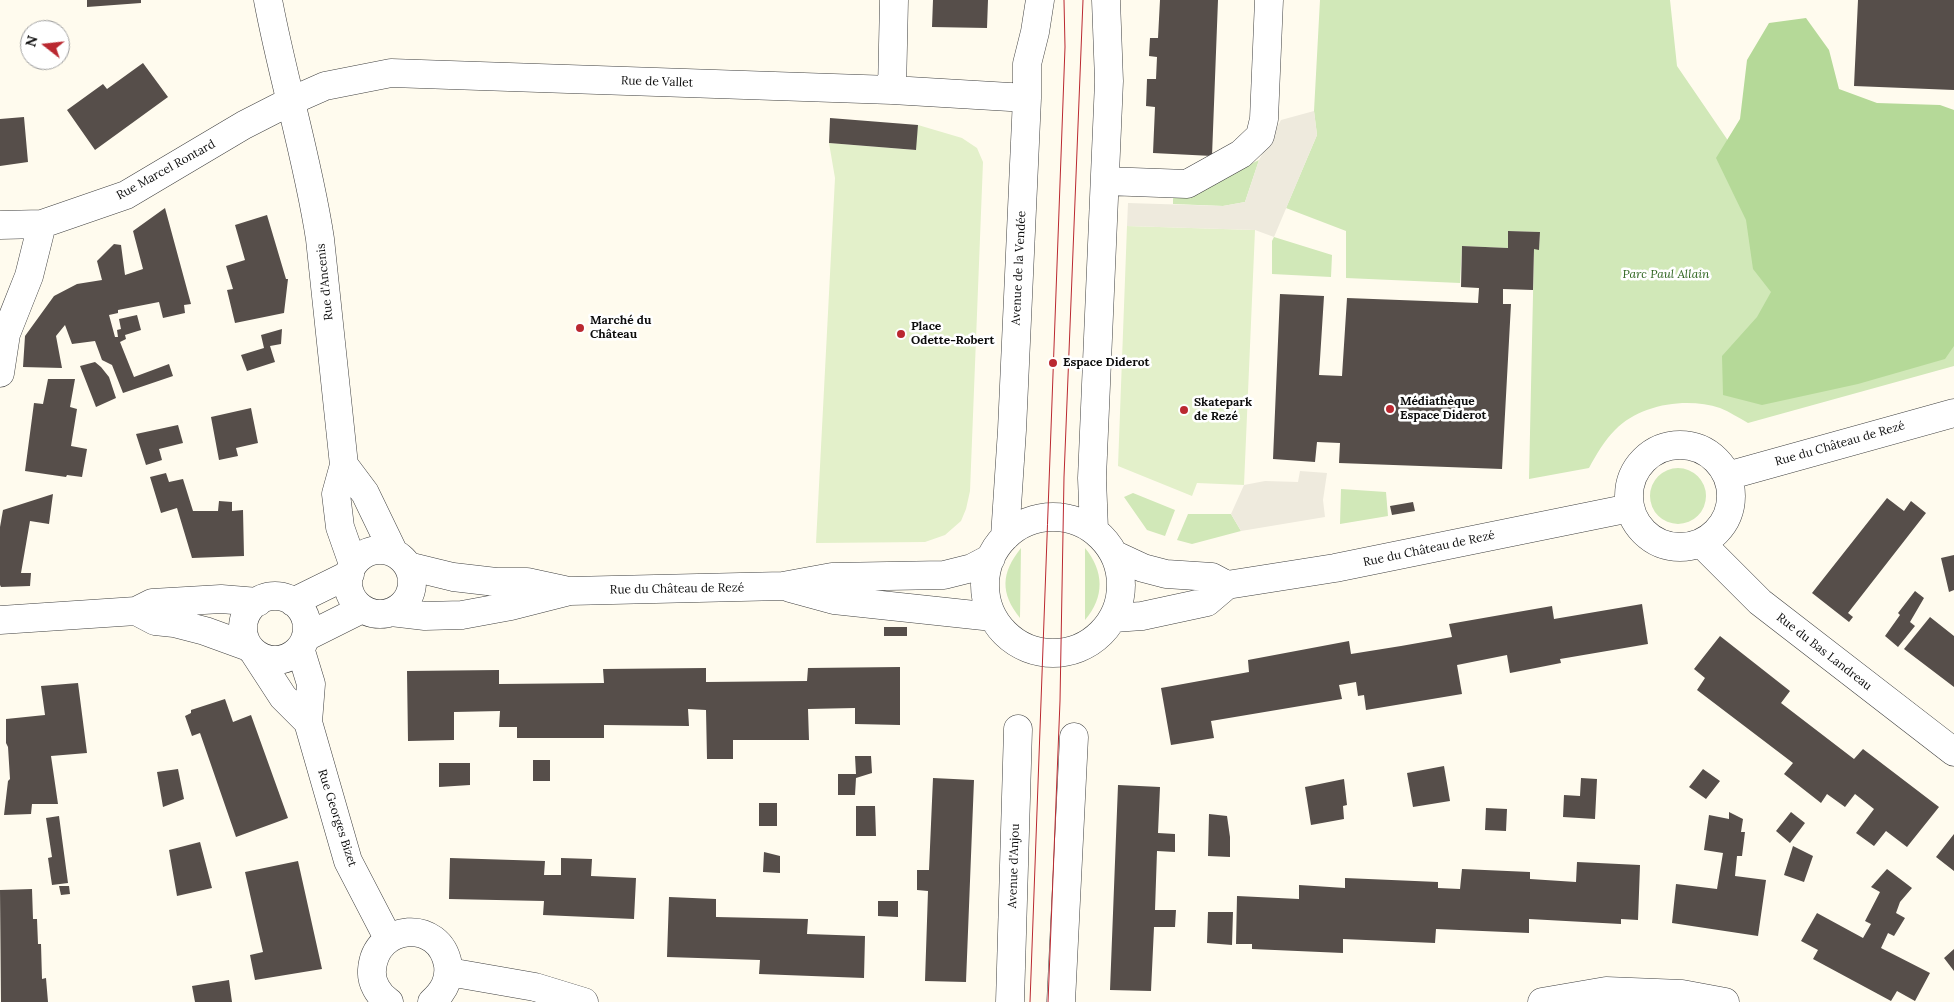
<!DOCTYPE html>
<html>
<head>
<meta charset="utf-8">
<style>
  body { margin:0 }
  #map { position:relative; width:1954px; height:1002px; overflow:hidden; background:#fffbee; font-family:Lora,serif }
  canvas { display:block }
  .north { position:absolute; left:20px; top:20px; width:50px; height:50px; box-sizing:border-box; background:#fff; border:1px solid #9e9e9e; border-radius:50%; rotate:286deg; font-size:14px; font-weight:700; line-height:20px; text-align:center; color:#0d0d0d }
  .north::after { content:''; display:block; margin:auto; width:18px; height:22px; background:#ba2830; clip-path:polygon(50% 0,100% 100%,50% 72%,0 100%) }
</style>
</head>
<body>
<div id="map">
<canvas width="1954" height="1002"></canvas>
<div class="north">N</div>
</div>
<script>
const c = document.querySelector('canvas').getContext('2d');
c.lineJoin = 'round';
function paint(path, color) {
  c.fillStyle = color;
  c.fill(path, 'evenodd');
}
function strokePath(path, color, width, dash) {
  c.strokeStyle = color;
  c.lineWidth = width;
  c.lineCap = dash ? 'butt' : 'round';
  c.setLineDash(dash || []);
  c.stroke(path);
}
function drawText(font, color, halo, rows, align = 'center') {
  c.font = font + ' Lora,serif';
  c.lineWidth = 5;
  c.setLineDash([]);
  c.textBaseline = 'middle';
  c.strokeStyle = halo;
  c.fillStyle = color;
  for (const [text, x, y, turn = 0] of rows) {
    c.save();
    c.translate(x, y);
    c.rotate((+turn || 0) * Math.PI / 180);
    c.textAlign = isNaN(turn) ? turn : align;
    if (halo) c.strokeText(text, 0, 0);
    c.fillText(text, 0, 0);
    c.restore();
  }
}
paint(new Path2D(`
  M1320 0H1670L1677 66 1757 183 1954 190V366L1748 423C1739 418 1730 412 1720 408 1687 397 1640 404 1615 430 1604 441 1596 455 1589 468L1529 479 1534 249H1539L1540 232 1508 231V248L1462 246 1460 283 1346 278V231L1286 208 1317 135 1314 111Z
  M1259 160 1245 202 1223 206 1173 204V194H1188Z
  M1274 237 1332 255 1331 277 1272 274V241Z
  M1650 496a28 28 0 1 1 56 0a28 28 0 1 1-56 0Z
  M1341 489 1386 492 1388 516 1340 524Z
  M1133 493 1175 510 1165 536 1147 530 1124 497Z
  M1188 514H1231L1241 531 1192 544 1177 540Z
  M1021 548 1020 618C1000 593 1001 573 1021 548Z
  M1085 548C1104 571 1105 597 1085 620Z`), '#d1e8b8');
paint(new Path2D(`
  M1806 18 1829 50 1839 89 1877 103 1940 105 1954 110V346L1945 359 1858 384 1762 405 1723 395 1722 356 1757 317 1771 292 1753 269 1746 220 1716 158 1740 119 1747 60 1769 23Z`), '#b5d998');
paint(new Path2D(`
  M918 125 962 138 977 148 983 162 970 491 966 509 961 521 945 535 925 542 816 543 835 178 829 143 915 150Z
  M1127 226 1255 230 1244 485 1197 483 1192 496 1118 466Z`), '#e3f0ca');
paint(new Path2D(`
  M1314 111 1317 135 1274 237 1255 230 1127 226 1128 203 1223 206 1245 202 1259 160 1281 120Z
  M1300 471 1327 473 1323 500 1325 517 1241 531 1231 514 1244 485 1265 481 1298 482Z`), '#eeeadd');
paint(new Path2D(`
  M87 0H141V3L87 7Z
  M933 0H988L987 28 932 27Z
  M1160 0H1218L1212 156 1153 153 1155 107 1146 106 1147 79H1156L1157 57 1149 56 1150 38H1158Z
  M1858 0H1954V90L1854 86Z
  M143 63 168 97 95 150 67 110 103 84 107 89Z
  M24 117 28 162 0 166V119Z
  M830 118 918 125 916 150 829 143Z
  M165 208 191 304 184 305 185 313 163 318 159 302 118 310V313L109 315 115 337H118L117 330 121 329 119 319 137 315 141 330 125 335 126 339 120 342 134 377 169 364 173 376 123 393 112 365 102 360 95 341 72 344 65 325 56 336 62 368 23 367 25 336 54 296 77 284 102 280 97 261 114 244 121 245 125 275 143 269 133 231Z
  M267 215 286 279H288L284 313 235 323 227 290 233 289 226 266 245 260 235 225Z
  M1508 231 1540 232 1539 250 1534 249 1533 290 1503 289V304H1511L1502 469 1339 463 1340 443 1317 442 1315 462 1273 459 1280 294 1324 296 1319 375 1342 376 1347 298 1478 303 1479 288 1461 287 1462 246 1508 248Z
  M282 329 281 344 270 346 275 362 247 371 241 355 264 348 261 335Z
  M95 362 101 367 109 377 116 398 96 407 80 366Z
  M48 379H75L70 407 77 409 71 446 87 449 82 477 67 475 66 477 25 471 34 403 43 404Z
  M251 408 258 443 236 448 238 456 219 460 211 417Z
  M178 425 183 443 159 449 162 460 146 465 136 434Z
  M166 473 169 482 183 479 193 511H218L219 501 232 502V511L243 510 244 556 192 558 177 508 161 513 150 477Z
  M53 494 49 524 30 521 21 573H31L30 586 1 587 0 585V527L3 510Z
  M1887 498 1904 511 1911 501 1926 513 1848 613 1853 617 1849 622 1812 593Z
  M1413 502 1415 511 1392 515 1390 506Z
  M1954 555V590L1949 592 1941 558Z
  M1915 591 1924 598 1910 622 1915 626 1898 647 1885 636 1900 615 1898 613Z
  M1642 604 1648 644 1560 659 1561 663 1510 673 1507 655 1457 665 1462 694 1366 710 1364 695 1358 696 1356 682 1339 685 1342 699 1211 721 1214 738 1171 745 1161 688 1249 672 1248 660 1349 641 1351 654 1401 646 1452 637 1449 624 1552 606 1554 619Z
  M1930 617 1954 636V687L1904 649Z
  M884 627H907V636H884Z
  M1720 636 1790 691 1781 703 1854 759 1863 749 1939 807 1907 847 1886 831 1874 846 1856 833 1874 809 1855 794 1845 807 1827 794 1821 803 1784 774 1793 763 1697 690 1705 678 1694 669Z
  M900 667V725L855 724V708L808 709 809 740H733V759H707L706 710 688 709 689 726 604 725V738H517V727H499L500 711 454 712V740L408 741 407 671 499 670V684L604 683 603 669 706 668V682L807 681 808 668Z
  M78 683 87 753 51 756 58 804H32L31 814 4 815 8 781 10 779 8 747 6 743V719L45 715 41 686Z
  M225 699 233 722 251 715 288 818 236 837 200 733 192 736 185 716 191 713V710Z
  M855 756H871L872 773 856 778 855 795H838V774H856Z
  M533 760H550V781H533Z
  M439 763H470V785L439 787Z
  M1444 766 1450 801 1413 807 1407 773Z
  M178 769 184 799 163 807 157 772Z
  M1703 769 1720 781 1706 799 1689 787Z
  M933 778 974 780 966 982 925 981 928 891 917 890V870H929Z
  M1581 778 1597 779 1595 819 1563 817 1564 795 1580 796Z
  M1344 779 1347 805 1343 806 1344 819 1311 825 1305 787Z
  M1118 785 1160 787 1158 833 1175 834V852L1157 851 1155 910H1176L1175 927H1154L1151 991 1110 990Z
  M759 803H777V826H759Z
  M856 806H875L876 836H856Z
  M1486 808 1507 809 1506 831 1485 830Z
  M1729 812 1743 819 1741 832H1745L1742 856H1737L1735 876 1766 880 1758 936 1672 923 1676 884 1717 889 1723 853 1704 850 1709 815 1729 819Z
  M1791 812 1805 823 1790 843 1776 831Z
  M1209 814 1227 816 1230 837V857L1208 856Z
  M59 816 68 883 52 885 48 858 52 857 46 818Z
  M1954 834V871L1936 857Z
  M200 842 212 888 177 896 169 850Z
  M1793 846 1813 856 1804 882 1784 875Z
  M764 852 780 856V873L763 872Z
  M450 858 545 861 544 875H561V858L592 859 591 876 636 878 634 919 543 915 544 901 449 899Z
  M298 861 322 969 255 980 250 955 263 952 245 872Z
  M1577 862 1640 865 1638 920 1621 919V924L1529 919V933L1436 929 1435 943 1343 939V953L1252 949V944H1236L1237 896 1299 899V885L1345 888V878L1438 882V888L1460 889 1462 869 1530 872V879L1576 882Z
  M1887 869 1912 888 1900 902 1896 913 1905 918 1894 936 1888 933 1881 948 1930 973 1915 1001 1897 991 1891 1001 1813 959 1818 950 1801 941 1817 913 1863 938 1871 924 1865 921 1880 892 1871 887Z
  M59 886H69L70 894 61 895Z
  M32 889 33 919H37L38 944H41L42 979 46 978 48 1002H1L0 890Z
  M669 897 716 899V917L808 919 807 934 865 936 864 978 759 974 760 960 667 957Z
  M878 901H898V917L878 916Z
  M1208 912H1233L1232 945 1207 943Z
  M1954 949V971L1944 958Z
  M229 980 232 1002H195L192 986Z`), '#564e4a');
const street = new Path2D(`
  M268 0C283 80 308 159 320 239L344 465 336 494 340 527 353 564
  M892 90 894 0
  M1105 181 1187 184 1241 154 1260 136 1264 119 1269 0
  M0 225 42 224 126 195 244 125 291 101 325 86 391 73 892 90 1027 98
  M0 373 6 334 29 276 42 224
  M1629 496a51 51 0 1 1 102 0a51 51 0 1 1-102 0Z
  M344 465 365 493 394 553
  M1727 476 1954 413
  M985 585a68 68 0 1 1 136 0a68 68 0 1 1-136 0Z
  M1094 530 1092 478 1109 81 1106 0
  M1005 537 1012 430 1027 98V64L1035 32 1040 0
  M1701 543 1760 602 1954 752
  M348 582a32 32 0 1 1 64 0a32 32 0 1 1-64 0Z
  M1115 555 1143 568 1166 574 1212 577 1227 585
  M408 566 453 577 496 582H527L564 590
  M790 588 834 600 993 617
  M243 628a32 32 0 1 1 64 0a32 32 0 1 1-64 0Z
  M293 602 350 574
  M136 611 155 621 174 623 205 631 249 647
  M391 612 425 616 462 615 511 606 570 591 783 586 832 577 944 575 972 568 991 558
  M1114 618 1142 616 1207 602 1227 585 1335 568 1630 508
  M0 620 136 611 152 603 221 599 258 602
  M306 637 362 609
  M300 648 311 684 308 722 348 861 388 938
  M255 654 283 697 308 722
  M449 972 535 987 584 1002
  M389 1002C378 995 371 982 372 970 375 923 440 918 448 965 450 981 443 992 432 1002
  M1010 1002 1018 729
  M1061 1002 1074 737
  M1542 1002 1606 991 1682 994 1725 1002`);
strokePath(street, '#404040', 29);
strokePath(street, '#fff', 28);
strokePath(new Path2D(`
  M1030 1002 1065 47 1064 0
  M1048 1002 1060 701 1064 477 1083 0`), '#ba2830', 1);
for (const [x, y, r, color] of [
  [580,328,5,"#ba2830"],
  [901,334,5,"#ba2830"],
  [1053,363,5,"#ba2830"],
  [1390,409,5,"#ba2830"],
  [1184,410,5,"#ba2830"]
]) {
  const dot = new Path2D();
  dot.arc(x, y, r, 0, 2 * Math.PI);
  c.fillStyle = color;
  c.fill(dot);
  strokePath(dot, '#fff', 2);
}
drawText('12px', '#0d0d0d', '#fff', [
  ["Rue de Vallet",657,82,2],
  ["Rue Marcel Rontard",166,170,-29],
  ["Avenue de la Vendée",1019,268,-87],
  ["Rue d'Ancenis",325,282,-96],
  ["Rue du Château de Rezé",1840,444,-16],
  ["Rue du Château de Rezé",1429,549,-12],
  ["Rue du Château de Rezé",677,589,-1],
  ["Rue du Bas Landreau",1824,652,38],
  ["Rue Georges Bizet",337,818,72],
  ["Avenue d'Anjou",1014,866,-88]
]);
drawText('italic 12px', '#2d641f', '#fff', [
  ["Parc Paul Allain",1666,275]
]);
drawText('bold 12px', '#0d0d0d', '#fff', [
  ["Marché du",590,321],
  ["Château",590,335],
  ["Place",911,327],
  ["Odette-Robert",911,341],
  ["Espace Diderot",1063,363],
  ["Médiathèque",1400,402],
  ["Espace Diderot",1400,416],
  ["Skatepark",1194,403],
  ["de Rezé",1194,417]
], 'left');
</script>
</body>
</html>
